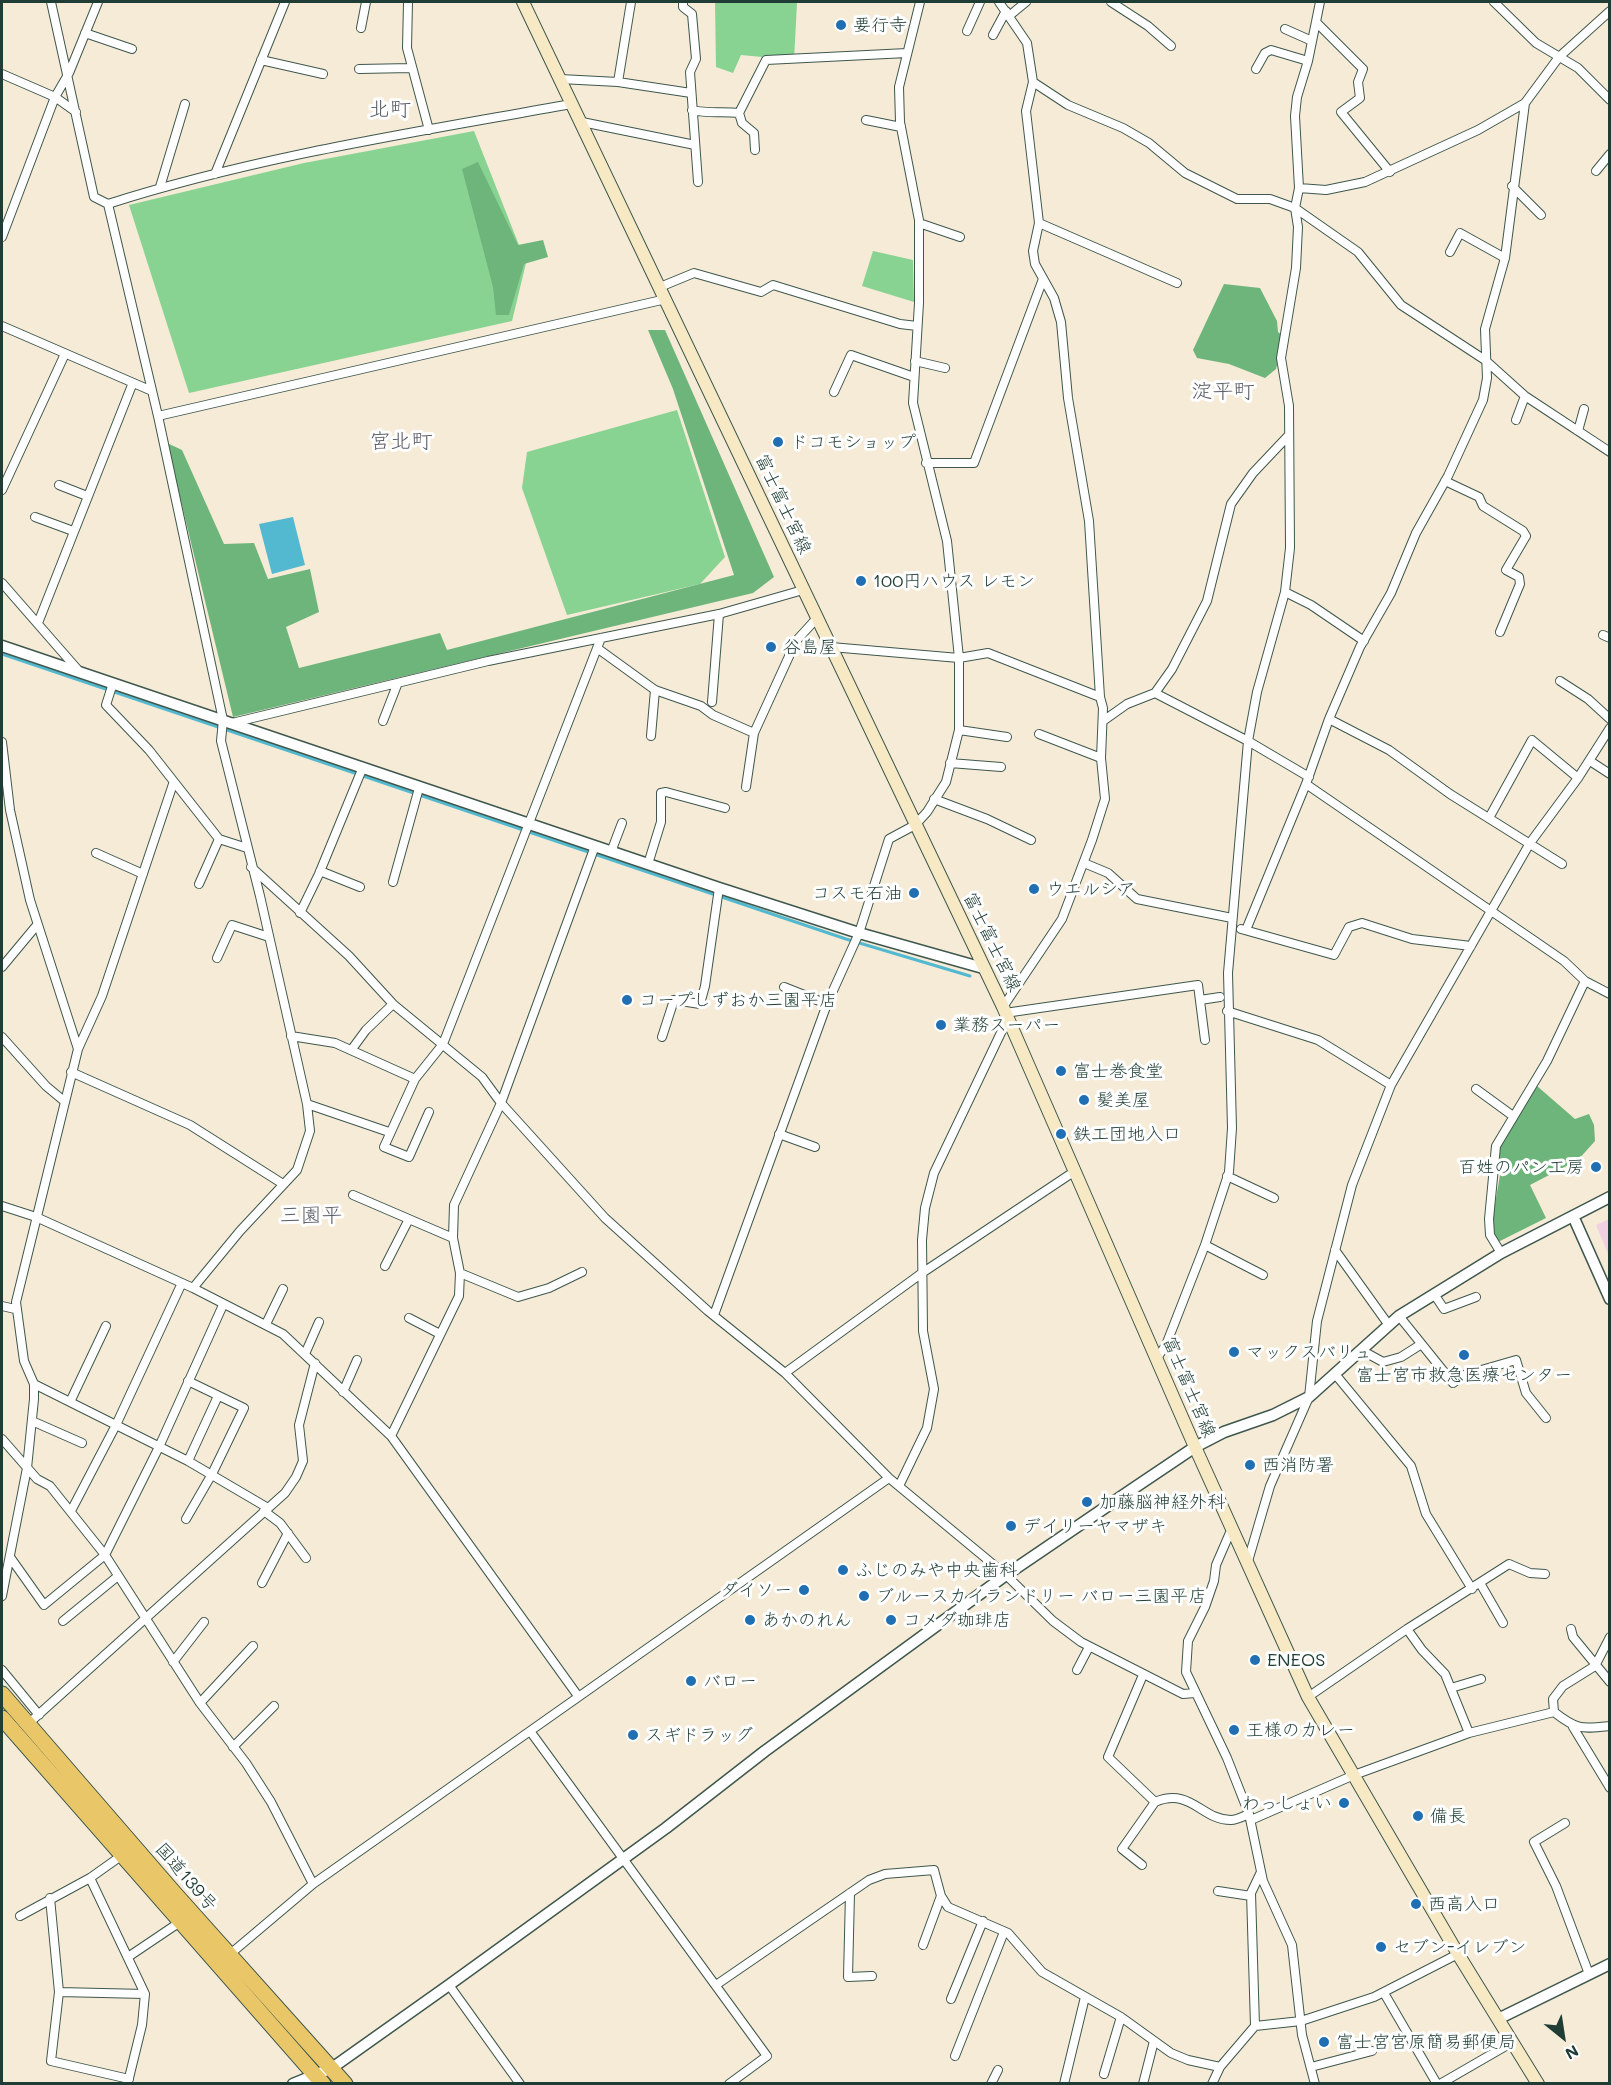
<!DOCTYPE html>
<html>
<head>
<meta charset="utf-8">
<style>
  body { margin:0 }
  #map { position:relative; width:1611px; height:2085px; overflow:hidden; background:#f5ebd7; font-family:Mali,sans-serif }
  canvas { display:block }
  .frame { position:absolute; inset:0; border:3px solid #1f3d34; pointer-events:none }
  .north { position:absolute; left:1533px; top:2007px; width:60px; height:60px; -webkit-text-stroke:4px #fff; paint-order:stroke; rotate:150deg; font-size:16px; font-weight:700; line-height:24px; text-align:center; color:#1f3d34 }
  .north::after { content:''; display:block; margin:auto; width:21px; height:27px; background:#1f3d34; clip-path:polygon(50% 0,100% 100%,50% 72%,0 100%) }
</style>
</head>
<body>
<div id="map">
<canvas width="1611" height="2085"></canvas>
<div class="frame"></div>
<div class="north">N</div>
</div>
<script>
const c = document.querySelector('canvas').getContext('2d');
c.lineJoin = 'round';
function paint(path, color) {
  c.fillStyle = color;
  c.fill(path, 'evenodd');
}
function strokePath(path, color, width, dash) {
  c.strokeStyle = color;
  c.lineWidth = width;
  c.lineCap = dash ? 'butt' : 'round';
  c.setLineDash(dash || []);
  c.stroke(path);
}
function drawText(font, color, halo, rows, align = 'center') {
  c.font = font + ' Mali,"Klee One",sans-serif';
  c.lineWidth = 6;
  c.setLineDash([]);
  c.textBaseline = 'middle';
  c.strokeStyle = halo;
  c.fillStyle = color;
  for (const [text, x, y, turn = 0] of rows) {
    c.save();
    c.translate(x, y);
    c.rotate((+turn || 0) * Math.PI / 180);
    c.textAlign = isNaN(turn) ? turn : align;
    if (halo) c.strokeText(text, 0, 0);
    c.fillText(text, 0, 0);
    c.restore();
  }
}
paint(new Path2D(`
  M1609 1219V1256L1596 1225Z`), '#f1d0e3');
paint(new Path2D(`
  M715 2 797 3 794 60 741 55 733 73 716 67Z
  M474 131 526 263 512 321 189 393 129 205 304 163Z
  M873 251 913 260 914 302 862 286Z
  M677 410 725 557 700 584 567 615 522 488 527 452Z`), '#88d391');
paint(new Path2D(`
  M478 162 518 245 543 240 548 257 524 264 509 315H496L493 287 462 169Z
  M1224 284 1260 288 1277 321 1278 332 1285 337 1276 369 1265 378 1229 364 1197 358 1193 350Z
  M648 330H665L774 577 753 593 233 717 167 443 182 450 224 544 254 543 268 579 310 569 319 612 286 627 299 668 440 633 447 650 734 575 673 389Z
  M1537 1086 1575 1119 1589 1114 1594 1125 1595 1141 1578 1160 1530 1185 1546 1218 1498 1242 1493 1234 1494 1210 1500 1175V1147Z`), '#6eb57b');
paint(new Path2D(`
  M293 517 305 565 272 574 259 524Z`), '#52b9d0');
strokePath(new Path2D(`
  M2 654 846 939 970 976`), '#52b9d0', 3);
const minor = new Path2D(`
  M51 2 94 197 108 204C258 156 417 132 571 104
  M408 2 407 48 429 130
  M683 2V7L692 14 696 59 690 72 698 182
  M999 2 1027 43 1033 82 1026 111 1039 223 1033 251 1035 264 1054 298 1061 322 1068 398 1089 521 1100 697 1103 708 1101 758 1105 799 1092 840 1062 919 1003 1007
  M1111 2 1148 26 1171 46
  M1494 2 1536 43 1578 68 1610 100
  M1009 16 1026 2
  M1316 22 1363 69 1358 82 1360 98 1341 112 1390 172
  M361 28 366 2
  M1285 29 1312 41
  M967 31 980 2
  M85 33 132 49
  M993 35 1006 11
  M261 60 323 74
  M359 69 411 68
  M1256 69 1265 53 1271 50 1308 61
  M2 74 55 97 76 112
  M560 79 618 82 691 93
  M618 82 631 2
  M1033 82 1068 105 1123 128 1149 143 1185 173 1237 199H1270L1295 208 1358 252 1401 305 1485 360 1525 396 1610 452
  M692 110C708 114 722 111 739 113
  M866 120 901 127
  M582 122 695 145
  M755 150 754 133 742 123 739 113 766 60 907 53
  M1596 171 1610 154
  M215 174 285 2
  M1512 186 1541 215
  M160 187 185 104
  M1299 188 1326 190 1365 182 1478 130 1525 103 1559 57 1610 11
  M108 204 158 416 223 720 221 741 260 896 307 1104 310 1131 297 1170 240 1231 193 1288
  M919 223 960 237
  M1039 223 1177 283
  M2 237 55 97 69 73 98 2
  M1450 252 1460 233 1505 258
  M660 287 694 273 761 292 773 285 900 324 917 326
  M2 326 152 391
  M915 361 945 368
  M834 392 851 355 914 377
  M158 416 666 299
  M1516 420 1525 396
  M1578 431 1584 409
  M926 463H974L1043 279
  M1445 481 1479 497 1483 506 1523 531 1526 536 1506 570 1519 577 1520 584 1500 632
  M59 485 87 496
  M2 490 64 356
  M35 517 73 531
  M2 583 78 670
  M1285 592 1311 605 1364 641
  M38 623 132 385
  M1603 635 1610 638
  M831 647 959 658 988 653 1100 697
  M597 648 655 690 701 706 713 715 754 733
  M1560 681 1588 699 1610 719
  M113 683 106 705 149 750 219 839 247 848
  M1155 693 1248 741 1309 777
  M712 702 719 614
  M1329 719 1389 750 1450 794 1562 864
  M383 721 397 685
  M1103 721 1127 704 1155 693 1172 669 1207 601 1231 504 1253 473 1288 436
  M232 723 488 661 719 614 803 590
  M959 730 1007 737
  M1039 734 1101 758
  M651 736 655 690
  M2 742 10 810 30 900 78 1049 16 1302 24 1361 34 1384V1399L27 1468 2 1596
  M1590 761 1610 774
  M950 763 1001 767
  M1306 784 1564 961 1585 981 1610 994
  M746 787 754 733 796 641 817 618
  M934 799 987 819 1031 840
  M1489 818 1532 740 1578 778
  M611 852 622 823
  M96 853 143 874
  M1084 863 1108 873 1137 899 1232 918
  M648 864 661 822V793L666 792 725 808
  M251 867 349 956 393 1004 482 1077 501 1103 605 1218 708 1311 785 1373 889 1478 1006 1575 1053 1621 1081 1642 1183 1694 1195 1693
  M320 871 360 887
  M393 882 419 788
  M199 884 219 839
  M300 913 319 874 363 767
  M1241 929 1334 955 1349 927 1362 923 1412 939 1471 946
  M1246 930 1306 784 1329 719 1360 647 1391 593 1416 533 1448 476 1483 400 1487 378 1485 329 1505 258 1525 103
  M217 958 232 925 269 937
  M2 967 37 925
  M784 987 827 1004
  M1200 1000 1220 997
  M1227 1011 1318 1040 1391 1085
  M1005 1013 1198 985 1205 1040
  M291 1036 335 1043 415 1079 443 1044 601 638
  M2 1037 46 1086 64 1101
  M662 1037 674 1000 700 1004 705 986 719 888
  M78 1049 102 996 173 784
  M352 1049 366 1030 393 1004
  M71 1072 190 1125 283 1184
  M415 1079 384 1147 409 1157 429 1112
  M1476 1089 1513 1116
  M307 1104 389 1132
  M779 1134 815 1147
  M1227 1176 1274 1198
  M353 1195 453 1238
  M2 1206 36 1217 193 1288 283 1334 391 1436 578 1696
  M1205 1245 1263 1275
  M1335 1250 1388 1324
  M1501 1253 1490 1235 1489 1219 1496 1146 1547 1061 1585 981
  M385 1266 408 1221
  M460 1273 518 1297 549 1288 582 1272
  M1434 1294 1444 1309 1476 1297
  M2 1306 15 1309
  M714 1315 827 1004 859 933 889 839 915 825 927 812 946 782 959 730V658L947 541 913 403 919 303V220L900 122 899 87 920 2
  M1399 1316 1453 1383 1464 1375 1516 1360 1526 1393 1546 1418
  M409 1318 440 1334
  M266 1324 283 1289
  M1361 1350 1383 1362 1401 1357 1420 1345
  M305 1354 319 1322
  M1157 1358 1166 1345 1205 1245 1229 1172 1232 1128 1228 973 1248 741 1257 692 1285 592 1290 548 1289 406 1281 358 1296 268 1298 227 1295 208 1299 188 1295 116 1297 97 1308 61 1320 2
  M785 1373 922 1273 1075 1171
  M1335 1374 1411 1466 1426 1514 1472 1589
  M34 1384 70 1402 106 1326
  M343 1392 357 1360
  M70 1402 188 1461 268 1508
  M32 1421 82 1443
  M391 1436 459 1296 460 1273 453 1238 454 1205 501 1103 595 846
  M2 1439 37 1479 50 1486 105 1555 200 1703 246 1763 271 1802 313 1884
  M188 1461 218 1396
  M899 1486 927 1428 934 1389 923 1331 922 1240 925 1208 934 1173 1008 1018
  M71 1511 116 1425 181 1285
  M264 1511 280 1523 306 1558
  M186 1519 212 1474 244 1408 188 1381
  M1232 1528 1216 1565 1214 1581 1205 1607 1188 1641 1186 1672 1227 1758 1249 1814 1263 1881 1292 1945 1302 2035 1315 2084
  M10 1557 44 1605 105 1555 159 1447 223 1305
  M1248 1561 1270 1486 1309 1397 1317 1321 1352 1185 1391 1085 1530 843 1578 778 1610 728
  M262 1583 288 1533
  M1480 1583 1503 1623
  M63 1621 118 1576
  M1407 1629 1422 1650 1445 1674 1469 1733
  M1571 1629 1573 1637 1610 1682
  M173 1662 204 1622
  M2 1670 39 1715
  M1077 1670 1089 1647
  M1143 1675 1108 1757 1155 1802
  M1451 1688 1481 1679
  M1308 1697 1407 1629 1509 1564 1530 1573 1545 1574
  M200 1703 253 1646
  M1554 1712 1553 1699 1563 1686 1595 1666 1610 1637
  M28 1724 285 1493 296 1477 303 1461 299 1425 315 1363
  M1573 1727 1610 1788
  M530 1731 767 2056 729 2084
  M233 1747 274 1706
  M1251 1820 1354 1775 1469 1733 1554 1712C1577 1730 1581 1729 1610 1726
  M1565 1823 1534 1842 1556 1886 1589 1974
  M1142 1865 1122 1849 1155 1802C1191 1787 1201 1820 1231 1820 1237 1820 1244 1816 1249 1814
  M90 1878 145 1994 142 2025 128 2082
  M1218 1891 1251 1896
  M850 1893 848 1977 872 1976
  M50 1898 59 1992 51 2061 129 2079
  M20 1916 90 1878 121 1856
  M923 1945 941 1896
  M229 1955 313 1884 889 1478
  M128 1957 180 1922
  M449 1985 520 2084
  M716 1985 869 1880 885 1874 934 1870 941 1896 948 1907 1008 1933 1042 1972 1121 2017 1171 2053 1188 2060 1220 2067
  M59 1992 145 1994
  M1384 1993 1437 2084
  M951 1999 983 1921
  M1255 2026 1301 2021 1374 1997 1458 1954
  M955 2056 1004 1932
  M1311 2067 1372 2051
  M1104 2074 1121 2017
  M991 2084 998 2070
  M1064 2084 1085 1997
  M1143 2084 1154 2041
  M1212 2084 1220 2067 1255 2026 1251 1893 1261 1872
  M1440 2084 1511 2043`);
const tertiary = new Path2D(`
  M2 646 719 888 859 933 983 968
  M1573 1216 1610 1299
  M1498 2019 1610 1964
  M293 2084 332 2068 449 1985 666 1828 765 1751 1006 1575 1134 1488 1195 1447 1224 1432 1273 1415 1309 1397 1399 1316 1501 1253 1610 1197`);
const secondary = new Path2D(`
  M523 2 1003 1007 1195 1447 1308 1697 1458 1954 1538 2084`);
const trunk = new Path2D(`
  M2 1694 175 1894 345 2084
  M2 1718 323 2084`);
strokePath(minor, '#3f574c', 10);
strokePath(tertiary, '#3f574c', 13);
strokePath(secondary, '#3f574c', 14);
strokePath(trunk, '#3f574c', 17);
strokePath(minor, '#fff', 8);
strokePath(tertiary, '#fff', 10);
strokePath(secondary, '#f6e9c3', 12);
strokePath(trunk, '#e9c769', 15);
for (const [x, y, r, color] of [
  [841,25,6,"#1f6fb2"],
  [778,442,6,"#1f6fb2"],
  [861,581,6,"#1f6fb2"],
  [771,647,6,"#1f6fb2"],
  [1034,889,6,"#1f6fb2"],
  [914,893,6,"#1f6fb2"],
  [627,1000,6,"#1f6fb2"],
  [941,1025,6,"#1f6fb2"],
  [1061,1071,6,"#1f6fb2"],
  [1084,1100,6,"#1f6fb2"],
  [1061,1134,6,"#1f6fb2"],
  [1596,1167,6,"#1f6fb2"],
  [1234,1352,6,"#1f6fb2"],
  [1464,1355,6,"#1f6fb2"],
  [1250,1465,6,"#1f6fb2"],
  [1087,1502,6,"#1f6fb2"],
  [1011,1526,6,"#1f6fb2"],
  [843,1570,6,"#1f6fb2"],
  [804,1590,6,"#1f6fb2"],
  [864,1596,6,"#1f6fb2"],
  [750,1620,6,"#1f6fb2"],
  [891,1620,6,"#1f6fb2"],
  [1255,1660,6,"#1f6fb2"],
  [691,1681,6,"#1f6fb2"],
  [1234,1730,6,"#1f6fb2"],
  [633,1735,6,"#1f6fb2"],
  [1344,1803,6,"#1f6fb2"],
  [1418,1816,6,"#1f6fb2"],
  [1416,1904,6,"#1f6fb2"],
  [1381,1947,6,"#1f6fb2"],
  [1324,2042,6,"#1f6fb2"]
]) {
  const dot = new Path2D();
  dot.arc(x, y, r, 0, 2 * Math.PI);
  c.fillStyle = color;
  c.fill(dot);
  strokePath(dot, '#fff', 2);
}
drawText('18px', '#1f3d34', '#fff', [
  ["要行寺",853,25],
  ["ドコモショップ",790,442],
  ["100円ハウス レモン",873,581],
  ["谷島屋",783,647],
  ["ウエルシア",1046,889],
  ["コスモ石油",902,893,"right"],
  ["コープしずおか三園平店",639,1000],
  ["業務スーパー",953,1025],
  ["富士巻食堂",1073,1071],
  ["髪美屋",1096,1100],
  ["鉄工団地入口",1073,1134],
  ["百姓のパン工房",1584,1167,"right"],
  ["マックスバリュ",1246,1352],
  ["富士宮市救急医療センター",1464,1375,"center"],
  ["西消防署",1262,1465],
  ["加藤脳神経外科",1099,1502],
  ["デイリーヤマザキ",1023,1526],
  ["ふじのみや中央歯科",855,1570],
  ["ダイソー",792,1590,"right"],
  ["ブルースカイランドリー バロー三園平店",876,1596],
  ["あかのれん",762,1620],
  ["コメダ珈琲店",903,1620],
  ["ENEOS",1267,1660],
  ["バロー",703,1681],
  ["王様のカレー",1246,1730],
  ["スギドラッグ",645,1735],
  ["わっしょい",1332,1803,"right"],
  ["備長",1430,1816],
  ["西高入口",1428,1904],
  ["セブン-イレブン",1393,1947],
  ["富士宮宮原簡易郵便局",1336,2042]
], 'left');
drawText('18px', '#1f3d34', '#fff', [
  ["富士富士宮線",783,504,65],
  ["富士富士宮線",992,942,64],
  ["富士富士宮線",1189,1387,67],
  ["国道139号",186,1877,49]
]);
drawText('21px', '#5a5e67', '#fff', [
  ["北町",390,110],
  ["淀平町",1223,392],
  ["宮北町",401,442],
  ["三園平",311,1216]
]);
</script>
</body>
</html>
